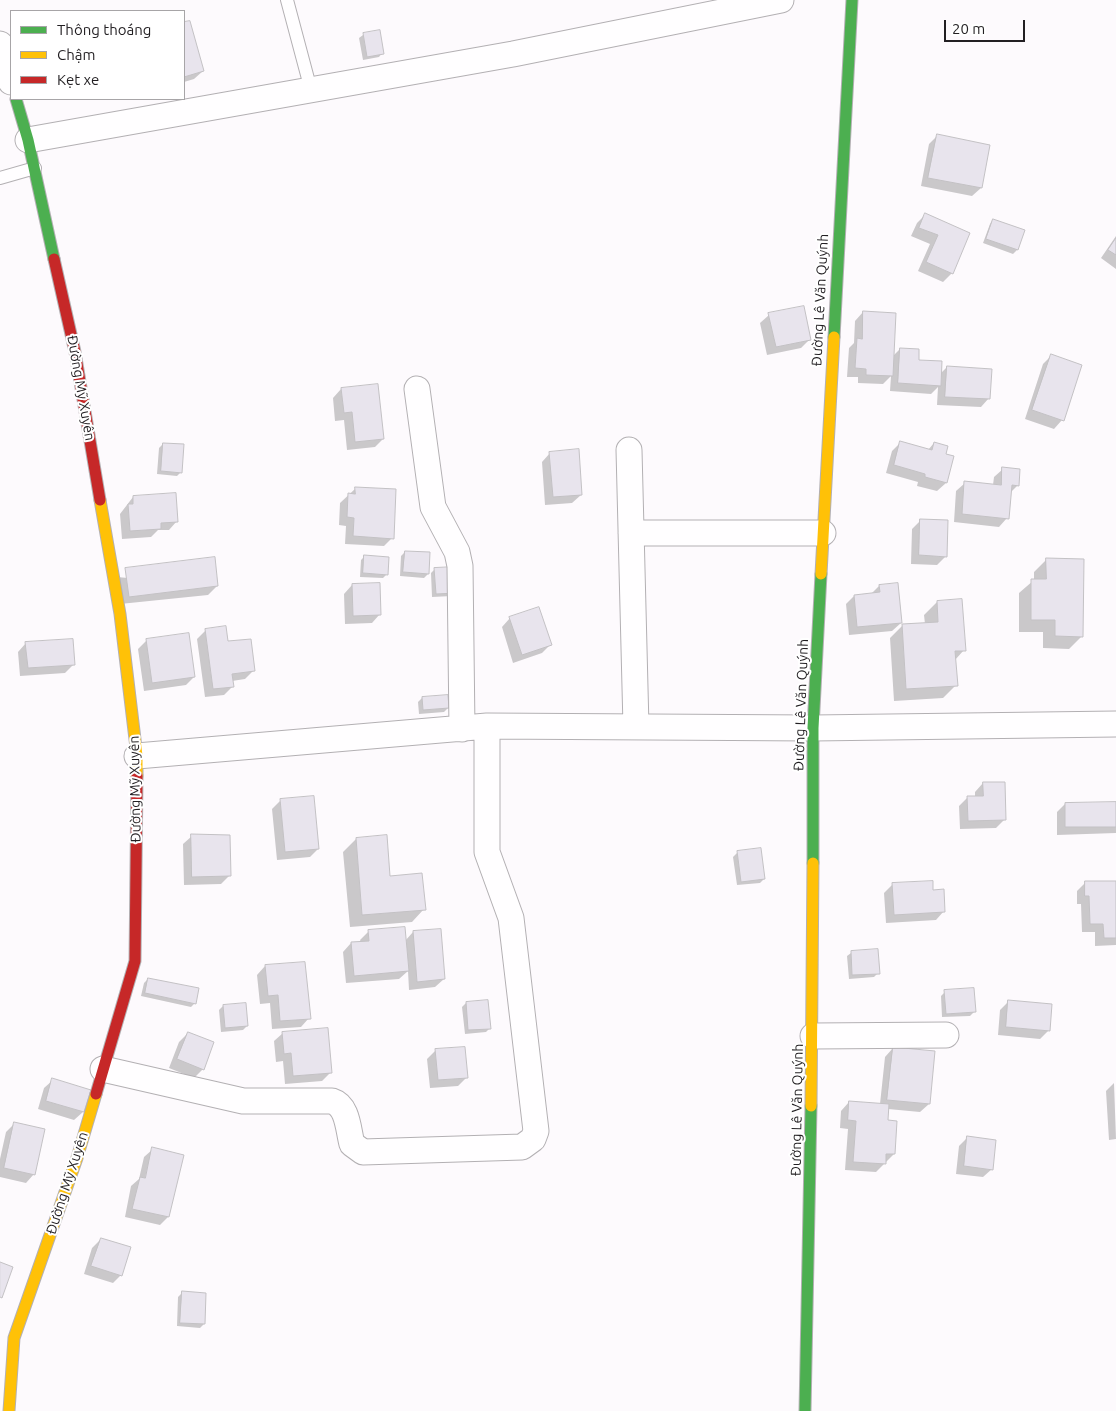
<!DOCTYPE html>
<html>
<head>
<meta charset="utf-8">
<style>
  body { margin:0 }
  #map { position:relative; width:1116px; height:1411px; overflow:hidden; background:#fdfafd; font-family:Ubuntu,sans-serif }
  canvas { display:block }
  .legend { position:absolute; left:10px; top:10px; width:175px; height:90px; box-sizing:border-box; background:#fff; border:1px solid #a7a5a7; margin:0; padding:6px 9px; list-style:none; font-size:15px; color:#221f22 }
  .legend li { display:flex; align-items:center; gap:10px; height:25px }
  .legend b { width:25px; border:1px solid #a7a5a7 }
  .scale { position:absolute; left:944px; top:20px; width:81px; height:22px; box-sizing:border-box; border:2px solid #221f22; border-top:0; padding-left:6px; font-size:15px; line-height:18px; white-space:nowrap; color:#221f22; -webkit-text-stroke:4px #fff; paint-order:stroke }
</style>
</head>
<body>
<div id="map">
<canvas width="1116" height="1411"></canvas>
<ul class="legend">
<li><b style="height:6px;background:#4caf50"></b>Thông thoáng</li>
<li><b style="height:6px;background:#ffc107"></b>Chậm</li>
<li><b style="height:6px;background:#c62828"></b>Kẹt xe</li>
</ul>
<div class="scale">20 m</div>
</div>
<script>
const c = document.querySelector('canvas').getContext('2d');
c.lineJoin = 'round';
function paint(path, color) {
  c.fillStyle = color;
  c.fill(path, 'evenodd');
}
function strokePath(path, color, width, dash) {
  c.strokeStyle = color;
  c.lineWidth = width;
  c.lineCap = dash ? 'butt' : 'round';
  c.setLineDash(dash || []);
  c.stroke(path);
}
function drawText(font, color, halo, rows, align = 'center') {
  c.font = font + ' Ubuntu,sans-serif';
  c.lineWidth = 4;
  c.setLineDash([]);
  c.textBaseline = 'middle';
  c.strokeStyle = halo;
  c.fillStyle = color;
  for (const [text, x, y, turn = 0] of rows) {
    c.save();
    c.translate(x, y);
    c.rotate((+turn || 0) * Math.PI / 180);
    c.textAlign = isNaN(turn) ? turn : align;
    if (halo) c.strokeText(text, 0, 0);
    c.fillText(text, 0, 0);
    c.restore();
  }
}
paint(new Path2D(`
  M189 22 203 71 194 79 184 82V24Z
  M363 35 382 53 379 57 363 60 359 38Z
  M938 135 989 146 981 188 972 196 921 186 929 144Z
  M925 215 969 234 952 273 943 282 918 271 930 244 911 236 917 223Z
  M993 220 1017 250 1013 254 983 243 990 224Z
  M1116 236V269L1101 258Z
  M863 312 892 357 900 349 940 374 947 367 989 398 981 407 937 405 938 387 931 394 890 391 891 376 883 384 858 383V377H847L849 348 854 343 855 321Z
  M769 315 810 339 801 348 767 355 760 323Z
  M1051 356 1062 420 1054 429 1025 419 1043 364Z
  M377 386 383 439 375 447 347 450 344 420 335 421 333 398 341 389Z
  M901 442 928 450 934 443 945 455 953 457 946 483 937 491 917 486 918 482 886 473 892 451Z
  M163 444 181 472 177 476 157 474 159 448Z
  M550 453 581 495 572 503 545 505 542 462Z
  M1003 469 1018 485 1010 493 1007 518 999 527 954 522 956 491 965 483 993 485 994 477Z
  M356 488 392 538 384 546 345 544 346 526 339 525 340 503Z
  M133 497 177 521 169 530H158L151 537 122 539 120 514Z
  M921 520 946 556 937 565 911 564 912 529Z
  M405 552 428 574 424 578 400 576 401 556Z
  M365 556 387 574 383 578 360 577 361 560Z
  M1047 559 1082 636 1069 649 1043 648V632H1019V593L1034 580V572Z
  M435 569 452 596 432 597 431 573Z
  M117 577 217 586 208 595 120 604Z
  M352 585 380 614 372 623 345 624 344 594Z
  M879 586 901 623 892 631 849 635 846 604 854 596 871 594Z
  M937 602 964 650 955 660 956 685 943 698 894 701 890 638 903 625 925 624 924 615Z
  M510 618 550 645 542 653 513 663 502 627Z
  M206 630 227 643 253 671 245 679 232 681 233 686 224 695 205 697 197 639Z
  M147 640 194 677 186 685 144 691 138 649Z
  M26 643 73 665 65 673 20 676 18 652Z
  M422 698 448 708 444 712 419 714 418 702Z
  M983 783 1004 820 996 828 960 829 959 806 968 797H975V792Z
  M280 801 318 849 310 857 277 860 272 809Z
  M1065 804H1116V833L1057 835V812Z
  M192 836 229 876 221 884 184 885 183 844Z
  M356 839 389 877 424 909 412 922 350 927 343 852Z
  M737 853 764 879 760 883 737 885 733 857Z
  M1116 882V945L1095 946V932H1082L1081 904H1077V891L1085 883Z
  M892 885 932 891 944 911 936 920 886 923 884 893Z
  M369 931 405 941 413 932 444 979 435 987 409 990 408 971 399 979 346 983 343 952 351 943H361L360 940Z
  M851 953 878 973 874 977 849 979 847 956Z
  M265 966 309 1018 301 1027 272 1029 270 1003 260 1004 257 975Z
  M148 979 195 1003 191 1007 141 996 144 983Z
  M945 992 974 1012 970 1016 942 1017 941 996Z
  M1009 1001 1049 1030 1040 1039 998 1035 1000 1010Z
  M466 1003 490 1028 486 1032 465 1034 462 1007Z
  M245 1004 247 1026 243 1030 221 1032 219 1010 223 1006Z
  M188 1033 203 1069 194 1078 169 1068 179 1042Z
  M283 1033 331 1072 322 1081 285 1084 283 1061 276 1062 274 1041Z
  M893 1048 929 1104 920 1112 888 1109 887 1121 894 1154 876 1172 845 1170 848 1129 840 1128 841 1111 849 1102 880 1104 885 1057Z
  M436 1050 467 1077 458 1086 430 1088 427 1059Z
  M53 1080 83 1112 74 1120 38 1109 44 1088Z
  M1114 1083 1116 1139 1109 1140 1106 1091Z
  M15 1123 34 1174 26 1183 0 1177V1159L6 1132Z
  M967 1138 992 1169 983 1177 956 1174 959 1146Z
  M153 1149 168 1217 160 1225 125 1217 131 1186 139 1179 144 1157Z
  M101 1239 121 1275 113 1283 84 1274 92 1248Z
  M182 1293 204 1324 200 1328 177 1326 178 1297Z`), '#0003');
const building = new Path2D(`
  M190 21 204 71 184 77V22Z
  M380 30 384 54 367 57 363 33Z
  M937 134 990 145 982 188 928 178Z
  M925 213 970 233 953 274 926 262 938 235 919 228Z
  M993 219 1025 230 1018 250 986 239Z
  M1116 238V255L1108 250Z
  M804 306 811 340 776 347 768 313Z
  M863 311 896 313 893 376 866 375V369L855 368 857 338 862 339Z
  M900 348 919 349V360L942 361 941 386 898 383Z
  M1051 354 1082 365 1064 421 1032 410Z
  M947 366 992 369 990 399 945 397Z
  M378 384 384 439 355 442 352 412 344 413 341 388Z
  M900 441 932 450 934 442 948 446 946 454 954 456 947 483 925 477V474L894 465Z
  M163 443 184 444 182 473 161 471Z
  M579 449 582 495 553 497 549 452Z
  M1002 467 1020 469 1019 486 1012 485 1009 519 962 514 964 481 1001 485Z
  M355 487 396 489 394 539 353 536 354 518 347 517 348 493 355 494Z
  M176 493 178 522 161 523V529L130 531 128 504H133V496Z
  M920 519 948 520 947 557 919 555Z
  M405 551 430 552 429 574 403 572Z
  M364 555 389 557 388 575 363 573Z
  M215 557 218 586 129 597 125 568Z
  M1046 558 1084 559 1083 637 1055 636V620H1031V579H1046Z
  M455 567 457 593 436 594 434 568Z
  M380 583 381 615 353 616 352 584Z
  M898 583 902 623 857 627 854 595 880 592 879 585Z
  M962 599 966 651H955L958 686 906 689 902 624 938 622 937 601Z
  M539 607 552 645 522 655 509 617Z
  M226 626 228 641 251 639 255 671 232 674 234 687 213 689 205 629Z
  M189 633 195 677 152 683 146 639Z
  M73 639 75 665 28 668 25 642Z
  M448 695 449 708 423 710 422 697Z
  M983 782H1005L1006 820 968 821 967 796H983Z
  M314 796 319 849 285 852 280 799Z
  M1116 802V827H1065V803Z
  M191 834 230 835 231 876 192 877Z
  M387 835 390 876 422 873 426 910 362 915 356 838Z
  M761 848 765 879 741 882 737 851Z
  M933 881V890L944 889 945 912 894 915 892 883Z
  M1085 881H1116V938H1104L1103 924H1090L1089 896H1085Z
  M405 927 409 971 354 976 351 942 369 941 368 930Z
  M441 929 445 979 417 982 413 931Z
  M878 949 880 974 852 975 851 951Z
  M305 962 311 1019 280 1021 278 995 268 996 265 965Z
  M148 978 199 988 196 1004 145 993Z
  M974 988 976 1012 946 1014 944 990Z
  M488 1000 491 1029 468 1030 466 1002Z
  M1008 1000 1052 1004 1050 1031 1006 1027Z
  M246 1003 248 1026 225 1028 223 1005Z
  M328 1028 332 1073 293 1076 291 1053 284 1054 282 1032Z
  M188 1032 214 1042 204 1070 177 1059Z
  M465 1047 468 1078 438 1080 435 1049Z
  M893 1047 935 1051 930 1104 887 1100Z
  M52 1078 91 1090 84 1112 46 1101Z
  M849 1101 889 1104 888 1120 897 1121 895 1154H886V1164L853 1162 856 1121 848 1120Z
  M14 1122 45 1129 35 1175 4 1168Z
  M967 1136 996 1140 993 1170 964 1166Z
  M152 1147 184 1155 169 1217 132 1209 140 1177 145 1178Z
  M101 1238 131 1247 122 1276 91 1266Z
  M0 1262 13 1267 2 1298 0 1297Z
  M182 1291 206 1293 205 1324 180 1323Z`);
paint(building, '#e8e4ed');
strokePath(building, '#c3c1c4', 1);
const lane = new Path2D(`
  M287 0 311 90
  M0 178 35 168`);
const street = new Path2D(`
  M0 44 11 82
  M28 140 513 54 781 0
  M417 389 433 507 457 552 460 566 462 729
  M629 450 636 727
  M631 533H823
  M137 756 487 726 813 728 1116 724
  M813 1036 946 1035
  M103 1069 243 1101H332C348 1106 348 1129 352 1144L363 1152 522 1147 533 1139 536 1131 511 918 487 852V726`);
const fast = new Path2D(`
  M16 99 28 140 54 259
  M834 337 852 0
  M813 863V728L821 574
  M805 1411 811 1106`);
const slow = new Path2D(`
  M100 500 120 614 137 756V776
  M821 574 834 337
  M811 1106 813 863
  M9 1411 14 1338 77 1158 96 1094`);
const jam = new Path2D(`
  M54 259 75 352 100 500
  M96 1094 135 961 137 776`);
strokePath(lane, '#b3b0b3', 14);
strokePath(street, '#b3b0b3', 27);
strokePath(fast, '#b3b0b3', 13);
strokePath(slow, '#b3b0b3', 13);
strokePath(jam, '#b3b0b3', 13);
strokePath(lane, '#fffeff', 12);
strokePath(street, '#fffeff', 25);
strokePath(fast, '#4caf50', 11);
strokePath(slow, '#ffc107', 11);
strokePath(jam, '#c62828', 11);
drawText('14px', '#221f22', '#fff', [
  ["Đường Lê Văn Quýnh",820,300,-87],
  ["Đường Mỹ Xuyên",81,388,80],
  ["Đường Lê Văn Quýnh",801,705,-88],
  ["Đường Mỹ Xuyên",135,789,-91],
  ["Đường Lê Văn Quýnh",797,1110,-89],
  ["Đường Mỹ Xuyên",67,1183,-72]
]);
</script>
</body>
</html>
